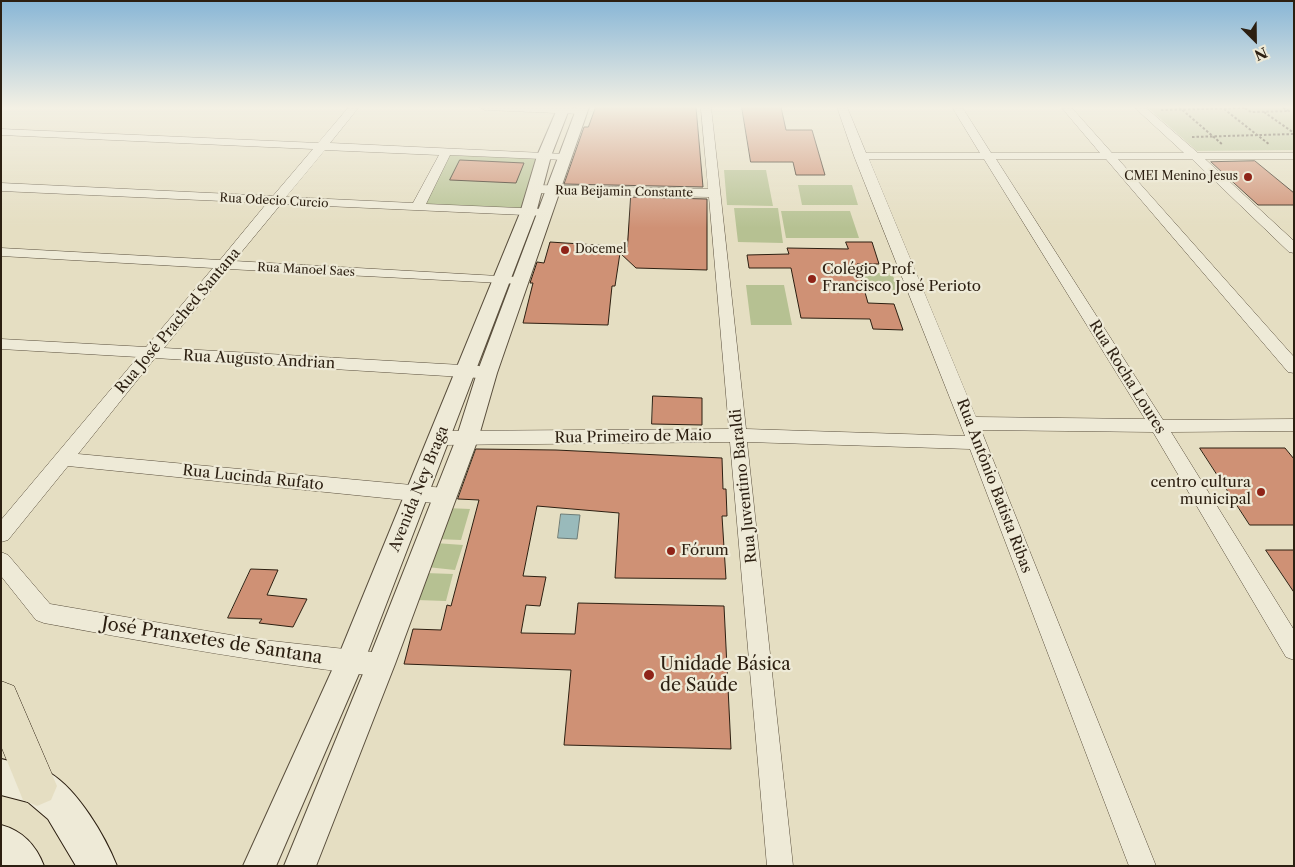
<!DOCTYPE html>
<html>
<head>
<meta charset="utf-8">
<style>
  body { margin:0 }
  #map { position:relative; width:1295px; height:867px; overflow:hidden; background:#e5dec2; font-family:"Libre Caslon Text",serif }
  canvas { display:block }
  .frame { position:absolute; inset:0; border:2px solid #2c1f11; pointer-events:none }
  .north { position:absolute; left:1230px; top:15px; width:50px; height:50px; -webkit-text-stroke:4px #eeead7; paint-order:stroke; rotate:157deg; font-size:14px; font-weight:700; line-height:20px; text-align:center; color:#2c1f11 }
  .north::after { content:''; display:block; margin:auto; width:18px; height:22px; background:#2c1f11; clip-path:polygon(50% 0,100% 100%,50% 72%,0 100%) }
</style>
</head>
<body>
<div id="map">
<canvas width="1295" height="867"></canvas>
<div class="frame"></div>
<div class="north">N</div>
</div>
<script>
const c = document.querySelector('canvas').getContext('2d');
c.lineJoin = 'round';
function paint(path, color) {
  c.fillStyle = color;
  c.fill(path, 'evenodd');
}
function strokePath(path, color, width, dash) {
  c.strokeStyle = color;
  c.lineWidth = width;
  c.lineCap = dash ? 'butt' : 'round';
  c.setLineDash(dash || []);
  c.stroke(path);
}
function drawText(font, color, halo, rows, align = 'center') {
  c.font = font + ' "Libre Caslon Text",serif';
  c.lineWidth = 4.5;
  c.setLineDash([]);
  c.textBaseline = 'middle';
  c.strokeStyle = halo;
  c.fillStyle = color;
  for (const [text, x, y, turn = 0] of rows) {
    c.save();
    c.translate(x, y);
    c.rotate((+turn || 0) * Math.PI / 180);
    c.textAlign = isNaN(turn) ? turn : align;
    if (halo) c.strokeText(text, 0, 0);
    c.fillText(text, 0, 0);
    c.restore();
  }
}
paint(new Path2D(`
  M1147 107H1294V150L1197 151Z
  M449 153 542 156 525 211 420 207Z
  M724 170H766L773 206 727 205Z
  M798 185H852L858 205H802Z
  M734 208H778L783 243 738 242Z
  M781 211H850L859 238H786Z
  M860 273H892L898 290 865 289Z
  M746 285H784L792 325H751Z
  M446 508 470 509 461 540 436 539Z
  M435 543 463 545 455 570 427 567Z
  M425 573 453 574 446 601 417 600Z`), '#b6c192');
const water = new Path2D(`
  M561 514 580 515 577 539 558 538Z`);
paint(water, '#99babb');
strokePath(water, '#6d7c77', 1);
const building = new Path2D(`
  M596 107H696L703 187 564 184 584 127H588Z
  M742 107H781L786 130H812L825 175H796L793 162H751Z
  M460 160 524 163 516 183 450 180Z
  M1255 161 1294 193V205H1258L1211 162Z
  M631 197 707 199V270L636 268 620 253 615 286H612L608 325 523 323 533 283H530L537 262 544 263 550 242 627 247Z
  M846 242H872L879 264H857L868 303 894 304 903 330 873 329 870 319 801 318 791 268H749L747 255 789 254 787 248 848 249Z
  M653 396 702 398V425L652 424Z
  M1200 448H1285L1294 459V525H1250Z
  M476 449 556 450 722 458 723 489H726L727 516H722L726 579 615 578 619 513 537 506 523 576 546 577 540 606 526 605 521 633 575 634 578 603 724 606 731 749 564 745 571 670 404 664 413 629 441 630 447 605 451 606 479 500 458 499Z
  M1266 550H1294V592Z
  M251 569 278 570 267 595 307 599 293 627 259 623 262 619 228 618Z`);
paint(building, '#cf9175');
strokePath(building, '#2c1f11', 1);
const minor = new Path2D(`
  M349 107H359L330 143 565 154 571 157 565 160 450 155 426 204 543 209 549 213 547 216 281 204 234 261 516 277 521 278 523 281 521 284 228 269 164 348 479 366 485 368 487 372 485 376 479 378 155 358 78 454 444 488 451 491 453 496 451 501 444 504 68 466 8 540 1 542V520L138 357 1 349V339L146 347 213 268 1 256V248L220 260 267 203 1 191V183L273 196 313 149 1 135V129L318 143ZM325 150 439 155 413 203 286 197Z
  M480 107C494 106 579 104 586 111L581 114 485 110Z
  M701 107H711L746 429 965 436 854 156 837 107H847L866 153H980L952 107H962L991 153H1100L1061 107H1071L1112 153H1184L1134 107H1145L1198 153H1294V159H1205L1294 241V253L1289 252 1192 159H1118L1294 357V373L1288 372 1106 159H996L1163 420 1294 419V431L1171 432 1294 630V660L1286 657 1153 432 981 430 1156 866H1129L970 449 747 442 793 866H767L730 442 440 445 434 443 431 438 434 433 440 431 729 429 709 197 535 193 529 189 535 185 708 189ZM869 159H984L1145 419 976 417Z
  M1 552 8 555 50 604 254 639 381 653 389 656 392 664 389 672C370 679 341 671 321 669 228 657 136 640 44 623L36 620 1 576Z`);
const tertiary = new Path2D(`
  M558 107H570L551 156 536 213 364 662 276 866H243L338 657 520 213 537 156Z
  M577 107H589L497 373 478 439 395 664 316 866H284L367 664 456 439 477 373Z`);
const secondary = new Path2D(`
  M1 759C17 763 36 765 50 773 78 790 105 836 117 866H76L48 819 28 802 1 795Z
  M1 825C23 831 36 845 44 866H1Z`);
const trunk = new Path2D(`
  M1 681 14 686 57 786 51 800 37 806 23 800 1 746Z`);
strokePath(minor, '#5a4f3d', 1);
strokePath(tertiary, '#5a4f3d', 2);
strokePath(secondary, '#2c1f11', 2);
strokePath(trunk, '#2c1f11', 1);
strokePath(new Path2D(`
  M1179 107 1223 145
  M1245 108 1251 112 1289 111 1282 107
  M1224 109 1270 145
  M1161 110 1245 108
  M1264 112 1294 133
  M1192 137 1294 134`), '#2c1f11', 2, [2.5, 2]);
paint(minor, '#eeead7');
paint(tertiary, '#eeead7');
paint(secondary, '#eeead7');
paint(trunk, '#e5dec2');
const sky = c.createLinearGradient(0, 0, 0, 228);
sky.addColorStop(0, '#88b6d6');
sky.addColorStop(0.47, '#f3f0e4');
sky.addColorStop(1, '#f3f0e400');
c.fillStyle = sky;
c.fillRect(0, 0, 1295, 228);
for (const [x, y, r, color] of [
  [1248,177,5,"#8f2418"],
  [565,250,5,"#8f2418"],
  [812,279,5,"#8f2418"],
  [1261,492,5,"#8f2418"],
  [671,551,5,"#8f2418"],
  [649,675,6,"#8f2418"]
]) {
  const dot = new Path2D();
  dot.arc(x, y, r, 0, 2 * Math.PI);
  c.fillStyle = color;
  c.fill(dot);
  strokePath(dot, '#eeead7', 2);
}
drawText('12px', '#2c1f11', '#eeead7', [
  ["CMEI Menino Jesus",1238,177],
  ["Docemel",575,250,"left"]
], 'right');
drawText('12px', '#2c1f11', '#eeead7', [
  ["Rua Beijamin Constante",624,192,1],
  ["Rua Odecio Curcio",274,201,3],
  ["Rua Manoel Saes",306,270,3]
]);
drawText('15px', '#2c1f11', '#eeead7', [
  ["Colégio Prof.",822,270],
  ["Francisco José Perioto",822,287],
  ["centro cultura",1251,483,"right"],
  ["municipal",1251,500,"right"],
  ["Fórum",681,551]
], 'left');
drawText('15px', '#2c1f11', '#eeead7', [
  ["Rua José Prached Santana",178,321,-50],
  ["Rua Augusto Andrian",259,360,3],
  ["Rua Rocha Loures",1127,377,58],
  ["Rua Primeiro de Maio",633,437,-1],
  ["Rua Lucinda Rufato",253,478,6],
  ["Rua Juventino Baraldi",744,486,-96],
  ["Rua Antônio Batista Ribas",994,486,69],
  ["Avenida Ney Braga",419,489,-68]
]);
drawText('18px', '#2c1f11', '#eeead7', [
  ["José Pranxetes de Santana",212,641,9]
]);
drawText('18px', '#2c1f11', '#eeead7', [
  ["Unidade Básica",660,665],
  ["de Saúde",660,686]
], 'left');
</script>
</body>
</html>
